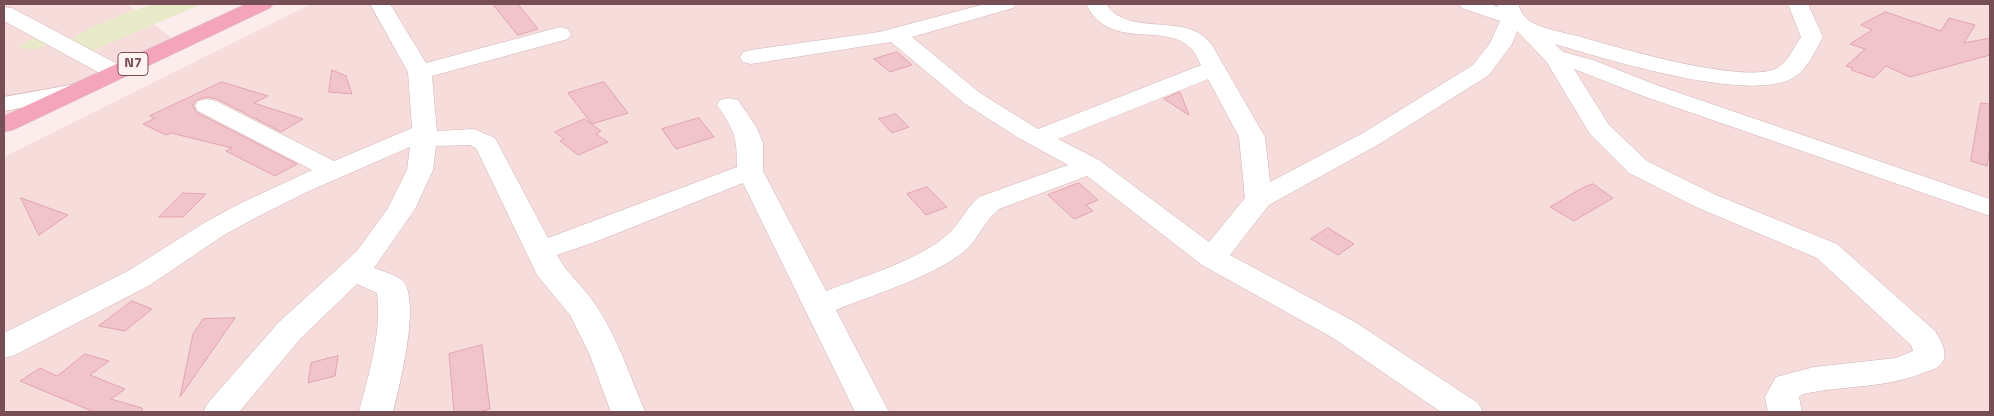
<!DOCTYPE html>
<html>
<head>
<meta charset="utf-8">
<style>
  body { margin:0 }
  #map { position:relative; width:1994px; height:416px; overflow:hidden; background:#fceceb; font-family:"Titillium Web",sans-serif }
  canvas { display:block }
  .frame { position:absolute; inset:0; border:5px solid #784e56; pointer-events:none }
</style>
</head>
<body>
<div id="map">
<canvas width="1994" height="416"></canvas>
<div class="frame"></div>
</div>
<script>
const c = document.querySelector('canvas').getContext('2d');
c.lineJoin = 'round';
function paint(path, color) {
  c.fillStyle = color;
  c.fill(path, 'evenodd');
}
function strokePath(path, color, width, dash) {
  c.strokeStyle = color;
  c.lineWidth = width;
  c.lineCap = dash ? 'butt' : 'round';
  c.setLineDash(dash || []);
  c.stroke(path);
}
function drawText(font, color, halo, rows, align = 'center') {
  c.font = font + ' "Titillium Web",sans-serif';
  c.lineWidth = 5;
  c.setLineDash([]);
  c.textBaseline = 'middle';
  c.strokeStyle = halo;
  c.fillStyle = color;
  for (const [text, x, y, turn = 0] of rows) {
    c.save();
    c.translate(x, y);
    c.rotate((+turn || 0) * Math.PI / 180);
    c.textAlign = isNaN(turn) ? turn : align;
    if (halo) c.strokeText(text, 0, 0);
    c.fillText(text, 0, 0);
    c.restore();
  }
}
paint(new Path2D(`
  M4 4H127L173 39 4 115Z
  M311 4H1990V412H4V157Z`), '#f6dddc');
paint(new Path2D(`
  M154 4H202L87 53 79 49 62 55 55 50 57 47 50 44 34 50 18 46 43 33 67 41 86 30 128 12Z`), '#e9eac9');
const building = new Path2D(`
  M493 4H518L538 29 518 35Z
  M1886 12 1941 31 1949 18 1975 25 1964 43 1990 38V55L1910 77 1886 66 1874 78 1851 70 1853 68 1846 66 1865 49 1850 44 1872 30 1861 25Z
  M897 52 912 65 890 72 874 59Z
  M332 70 346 76 352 94 329 92Z
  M222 82 268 96 254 103 303 119 281 132 217 99 207 97 196 100 193 105 196 112 297 164 275 176 226 151 232 148 171 133 166 135 143 124 155 118 150 116Z
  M604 82 628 113 592 124 568 93Z
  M1180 92 1189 115 1164 99Z
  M1981 103 1990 104V147L1987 166 1971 161Z
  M896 114 909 127 892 133 879 119Z
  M699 118 714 137 676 149 662 129Z
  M585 119 601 131 596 134 608 142 578 155 560 141 564 139 555 132Z
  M1079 183 1098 200 1086 205 1093 211 1074 219 1048 195Z
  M1593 184 1613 198 1574 221 1550 207 1582 188Z
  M927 187 947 207 926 215 907 194Z
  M183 193 206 194 183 217H159Z
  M21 198 68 215 39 235Z
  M1328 228 1354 244 1338 255 1311 239Z
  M132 301 152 309 125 331 99 326Z
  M235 318 180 397 193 334 203 319Z
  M482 345 490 409 479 412H454L449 354Z
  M85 354 109 361 90 375 125 389 111 399 142 408V412H94L20 381 40 368 57 376Z
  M338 356 335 376 308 383 311 363Z`);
paint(building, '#f1c3ca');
strokePath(building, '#e4a4ae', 1);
const minor = new Path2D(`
  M370 4H390L426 63 560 27 568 29 571 34 568 39 432 76 437 131 474 129 495 138 548 238 737 167C737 136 734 130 717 105L720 100 729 98 738 100 757 128 763 143V171L826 291C862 277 919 260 947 235 960 224 965 209 979 197L1068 165 1017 137 964 103 891 42 751 64 743 62 740 57 743 52 751 50 879 32 985 4H1017L1013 8 912 37 980 93 1038 129 1201 65C1198 60 1195 52 1191 48 1162 21 1110 52 1086 4H1106C1129 39 1188 10 1212 45L1265 137 1270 182 1363 133 1473 65 1490 43 1500 21 1462 8 1459 4H1490L1498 7V4H1518C1522 15 1526 20 1537 25 1550 30 1565 33 1578 36 1616 47 1740 84 1775 69 1787 64 1794 47 1801 37L1788 4H1808L1823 37C1815 51 1806 72 1791 79 1744 102 1606 59 1555 44L1563 52 1593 60 1659 86 1990 199V216L1643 96 1574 69 1609 125 1647 161 1716 195 1837 244 1935 331C1941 341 1951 356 1939 366 1936 369 1929 371 1925 372 1886 389 1844 385 1803 394L1799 397 1802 412H1768L1765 397 1776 377 1814 367 1896 358 1913 351 1911 345 1817 258 1696 207 1629 173 1590 134 1546 61 1517 31 1512 44 1489 75 1381 143 1269 205 1230 255 1355 322 1478 403 1483 412H1441L1333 338 1202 265 1087 176 999 209C984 221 980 236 968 248 941 274 872 295 836 310L889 412H855L743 183 595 242 557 255C567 274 583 286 595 304 617 336 630 376 645 412H611L589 353 570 315 537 275 476 148 470 145 436 146 433 170 415 209 374 268C382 271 396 275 402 280 422 299 399 388 393 412H359C369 373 382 333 377 293L357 284 301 338 239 412H203L208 403 279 322 357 251 388 208 407 170 410 147 309 191 259 216 224 235 150 285 15 355 4 358V333L128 271 204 223 239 204 312 170 198 111 195 106 198 101 207 99 216 101 334 161 412 128 408 72ZM1208 79 1239 137 1245 198 1209 242 1099 160 1058 139Z
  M4 7 12 8 123 67 127 72 123 77 115 79 107 77 4 21Z
  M76 84 84 86 88 91 84 96 4 111V97Z`);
const highway = new Path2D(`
  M246 4H274L270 8 13 130 4 132V116Z`);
strokePath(minor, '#d2b3b6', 1);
strokePath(highway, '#d6cacc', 1);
paint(minor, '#fff');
paint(highway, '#f4a4bb');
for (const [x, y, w] of [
  [133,64,30]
]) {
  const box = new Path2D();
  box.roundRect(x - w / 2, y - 11.5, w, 23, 4);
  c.fillStyle = '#fff3f2';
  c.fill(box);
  strokePath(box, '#784e56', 1);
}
drawText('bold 14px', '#784e56', null, [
  ["N7",133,64]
]);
</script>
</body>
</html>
